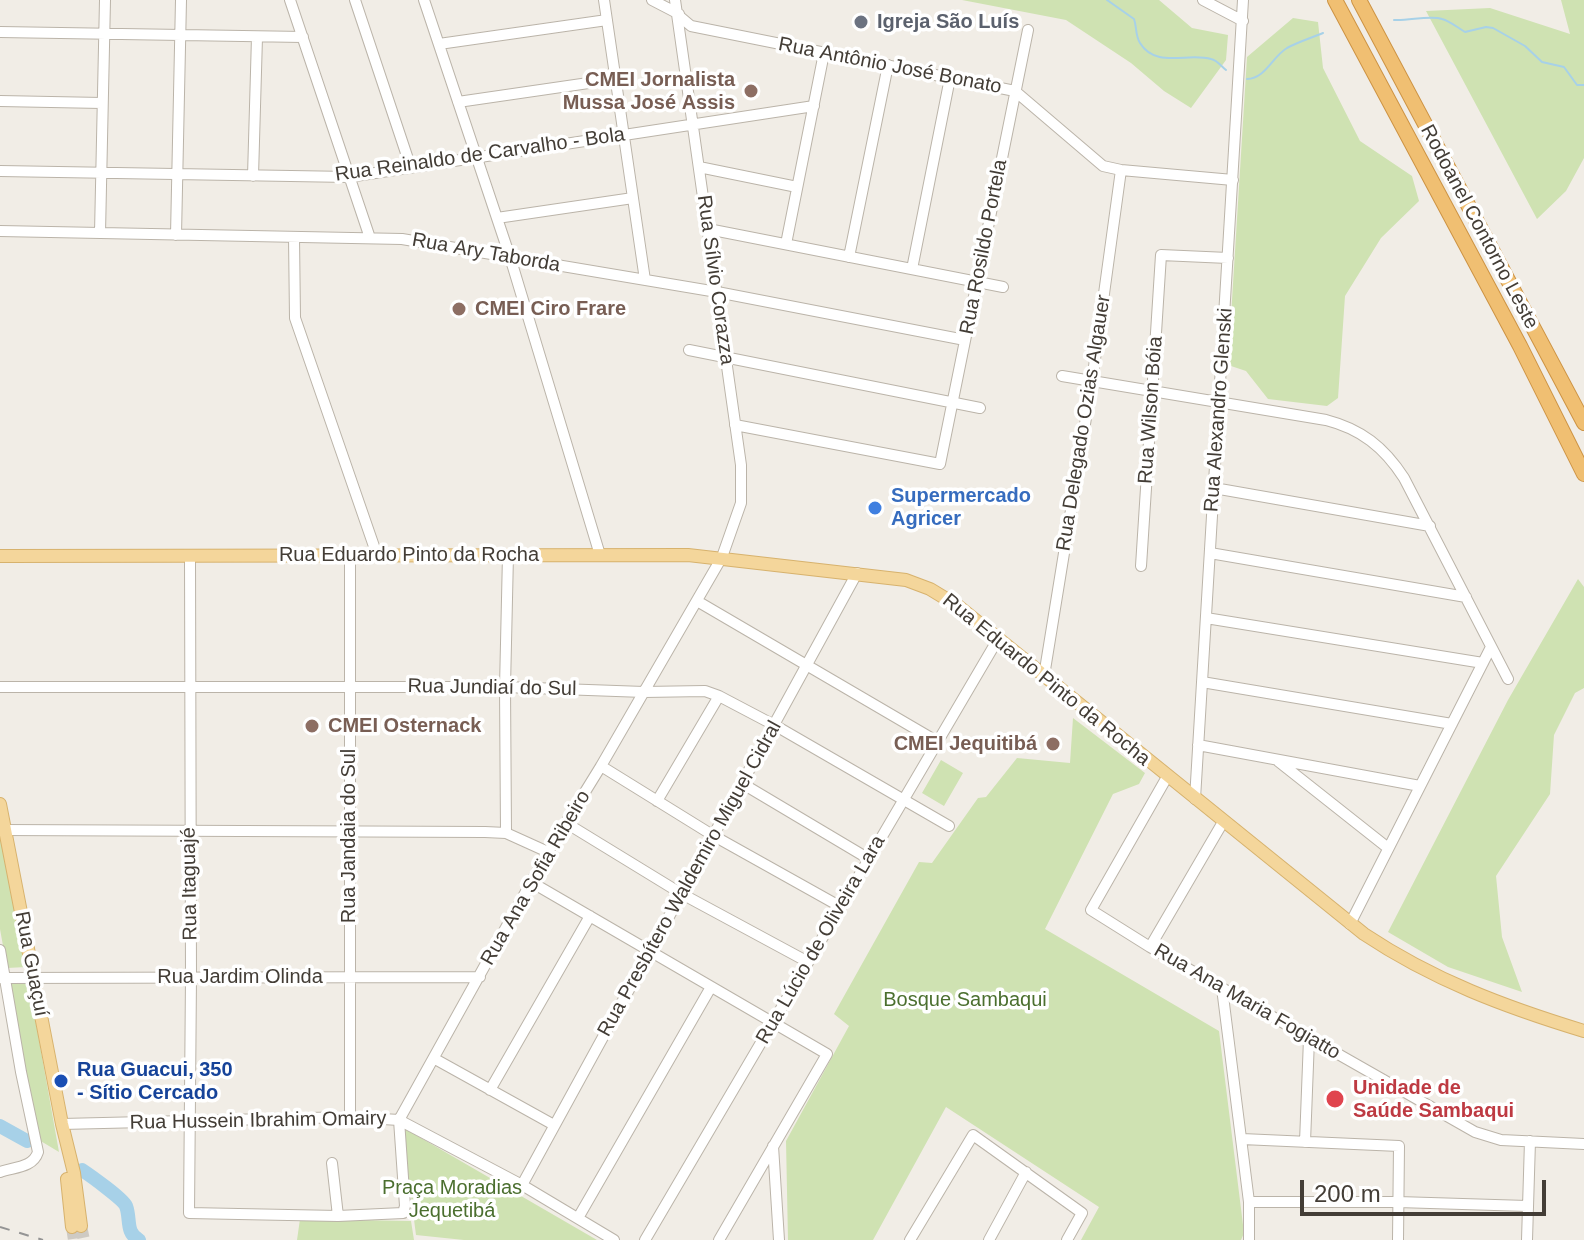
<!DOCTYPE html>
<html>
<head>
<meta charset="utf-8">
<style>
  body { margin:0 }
  #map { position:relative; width:1584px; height:1240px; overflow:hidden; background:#f1ede6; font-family:Helvetica,sans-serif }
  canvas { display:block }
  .scale { position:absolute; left:1300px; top:1180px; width:246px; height:36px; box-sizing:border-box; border:4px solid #433d36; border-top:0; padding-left:10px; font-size:24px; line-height:28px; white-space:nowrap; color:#433d36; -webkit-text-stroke:6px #fff; paint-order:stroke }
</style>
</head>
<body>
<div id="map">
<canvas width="1584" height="1240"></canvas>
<div class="scale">200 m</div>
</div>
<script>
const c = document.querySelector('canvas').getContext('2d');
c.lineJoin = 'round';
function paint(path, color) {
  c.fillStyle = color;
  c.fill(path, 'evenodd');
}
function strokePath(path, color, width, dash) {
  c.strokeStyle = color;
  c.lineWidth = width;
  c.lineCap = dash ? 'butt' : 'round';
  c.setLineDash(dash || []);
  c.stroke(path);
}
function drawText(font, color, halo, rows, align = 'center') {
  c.font = font + ' Helvetica,sans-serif';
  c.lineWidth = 7;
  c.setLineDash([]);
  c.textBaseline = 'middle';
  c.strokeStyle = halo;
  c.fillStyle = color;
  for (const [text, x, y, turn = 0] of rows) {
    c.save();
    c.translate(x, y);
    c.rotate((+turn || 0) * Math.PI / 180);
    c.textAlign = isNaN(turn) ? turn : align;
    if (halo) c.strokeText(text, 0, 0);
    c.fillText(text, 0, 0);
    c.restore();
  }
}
paint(new Path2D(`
  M962 0H1159L1192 28 1228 35 1226 60 1191 108 1164 91 1131 63 1066 20Z
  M1561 0H1584V158L1566 191 1537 219 1426 11 1490 8 1570 34Z
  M1293 18 1318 22 1323 68 1360 141 1412 176 1419 201 1381 238 1345 296 1338 398 1327 406 1268 399 1246 371 1228 365 1247 57Z
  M1578 579 1584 587V688L1575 693 1554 735 1550 794 1496 876 1502 937 1522 992 1448 967 1388 932 1508 700Z
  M1073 718 1145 773 1139 784 1113 794 1045 929 1219 1031 1244 1233 1241 1240H1081L1099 1207 946 1107 873 1240H788L786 1141 849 1026 834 1014 919 862 932 863 978 798 986 797 1017 758 1070 763Z
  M941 760 963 773 944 806 922 793Z
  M0 838H1L26 967 7 968 0 929Z
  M10 983 29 984 59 1152 39 1140Z
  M402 1127 597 1240H464L416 1235Z
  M300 1219 411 1221 414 1240H297Z`), '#cfe2b2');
strokePath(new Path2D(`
  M1107 0 1134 19C1137 27 1135 35 1140 43 1156 69 1188 52 1211 59 1217 60 1222 67 1226 70
  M1394 20C1409 21 1430 15 1442 19 1450 21 1458 28 1465 32L1486 27 1493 28 1525 46 1542 62 1564 67 1577 85H1584
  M1247 79C1266 78 1272 57 1287 48 1298 42 1311 38 1323 33`), '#a7d1e8', 2);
strokePath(new Path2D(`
  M0 1126 27 1141
  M82 1170C91 1176 123 1199 126 1206 131 1219 125 1232 139 1240`), '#a7d1e8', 14);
strokePath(new Path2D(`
  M81 1226 84 1240
  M72 1227 74 1240`), '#cecac3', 12, [12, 6]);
const minor = new Path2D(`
  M290 0 370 238
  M355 0 411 168
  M424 0 510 257 600 555
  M604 0 645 280
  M652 0 679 14
  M1203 0 1243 21
  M678 15 691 26 1015 91 1103 166 1121 170 1233 180
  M0 32 303 37
  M439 44 607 20
  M0 101 102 103
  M458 102 616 79
  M699 167 797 187
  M0 171 349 177 814 106
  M253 176 257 37
  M497 218 633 198
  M708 229 1003 287
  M0 231 402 239 717 292 965 340
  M100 233 105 0
  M176 235 181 0
  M294 237 295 318 377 555
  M786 244 824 53
  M849 257 888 65
  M912 269 950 78
  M689 350 980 408
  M1062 376 1326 420C1361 429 1384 447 1404 478L1508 679
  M735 425 940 464 1028 30
  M1214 488 1430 526
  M1210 553 1466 597
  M190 555 191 977 189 1213 338 1216 403 1213 405 1206 399 1120 548 852 601 766 722 557 741 503V465L675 0
  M1141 566 1161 255 1228 258
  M697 601 938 742
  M1206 618 1483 663
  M1044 676 1092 381 1121 170
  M1202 682 1452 724
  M0 687H505L644 692 705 691 719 696 776 726 949 826
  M1198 745 1420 786
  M1278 761 1388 848
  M601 766 714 836 841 907
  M1167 777 1091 910 1150 947 1475 1132 1501 1140 1584 1144
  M743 784 869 859
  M1195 799 1243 0
  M657 801 719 696
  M566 823 682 894 808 962
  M0 830 485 832 506 833 548 852
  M506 833 505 687 508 555
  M531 882 827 1054 719 1240
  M1350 924 1491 647
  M1150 947 1223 822
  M0 950 21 1072 38 1152C33 1168 14 1167 0 1172
  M0 978 480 977
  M1222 988 1249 1202V1240
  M435 1059 554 1125
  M490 1090 590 916
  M350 1117V555
  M62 1124 350 1117 399 1120 522 1185 614 1240
  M1242 1139 1399 1146 1398 1240
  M1305 1142 1309 1039
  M773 1146 779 1240
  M332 1163 338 1216
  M522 1185 857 573
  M1249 1202H1398L1527 1206
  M578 1218 711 987
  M645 1240 998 639
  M910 1240 973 1135 1082 1213 1067 1240
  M989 1240 1026 1172
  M1527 1240 1530 1141`);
const major = new Path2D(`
  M0 556 688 555 906 580 930 589 958 606 1364 934C1433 980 1505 1007 1584 1031
  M0 804 62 1124 74 1173 81 1226
  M67 1179 72 1227`);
const highway = new Path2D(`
  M1335 0 1520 346 1584 474
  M1359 0 1584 423`);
strokePath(minor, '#bbb4a9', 12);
strokePath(major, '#d7b26d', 14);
strokePath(highway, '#cd9343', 16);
strokePath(minor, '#fff', 10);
strokePath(major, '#f4d69b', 12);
strokePath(highway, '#f0bf72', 14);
strokePath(new Path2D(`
  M0 1227 43 1240`), '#949494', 2, [10, 10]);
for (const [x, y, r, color] of [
  [861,22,8,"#6b7280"],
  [751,91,8,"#8d6e63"],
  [459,309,8,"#8d6e63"],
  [875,508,8,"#3f7fe0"],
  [312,726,8,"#8d6e63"],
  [1053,744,8,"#8d6e63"],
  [61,1081,8,"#1a4fb4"],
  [1335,1099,10,"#e0444e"]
]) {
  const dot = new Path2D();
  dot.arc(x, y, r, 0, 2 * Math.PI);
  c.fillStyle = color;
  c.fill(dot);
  strokePath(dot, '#fff', 3);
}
drawText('bold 20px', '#5b616d', '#fff', [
  ["Igreja São Luís",877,22]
], 'left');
drawText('20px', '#433d36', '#fff', [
  ["Rua Antônio José Bonato",890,66,11],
  ["Rua Reinaldo de Carvalho - Bola",480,155,-8],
  ["Rodoanel Contorno Leste",1479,227,62],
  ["Rua Rosildo Portela",984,247,-79],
  ["Rua Ary Taborda",486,253,10],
  ["Rua Sílvio Corazza",715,280,82],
  ["Rua Wilson Bóia",1151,410,-86],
  ["Rua Alexandro Glenski",1219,410,-86],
  ["Rua Delegado Ozias Algauer",1084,423,-81],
  ["Rua Eduardo Pinto da Rocha",409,555],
  ["Rua Eduardo Pinto da Rocha",1046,680,39],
  ["Rua Jundiaí do Sul",492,688,1],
  ["Rua Jandaia do Sul",349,836,-90],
  ["Rua Ana Sofia Ribeiro",536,878,-60],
  ["Rua Presbítero Waldemiro Miguel Cidral",690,879,-61],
  ["Rua Itaguajé",190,884,-91],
  ["Rua Lúcio de Oliveira Lara",821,940,-60],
  ["Rua Guaçuí",31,964,79],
  ["Rua Jardim Olinda",240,977],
  ["Rua Ana Maria Fogiatto",1247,1002,30],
  ["Rua Hussein Ibrahim Omairy",258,1121,-1]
]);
drawText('bold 20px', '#785e54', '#fff', [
  ["CMEI Jornalista",735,80],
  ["Mussa José Assis",735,103],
  ["CMEI Ciro Frare",475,309,"left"],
  ["CMEI Osternack",328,726,"left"],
  ["CMEI Jequitibá",1037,744]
], 'right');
drawText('bold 20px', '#366cbe', '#fff', [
  ["Supermercado",891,496],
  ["Agricer",891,519]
], 'left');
drawText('20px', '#4b6f2f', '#fff', [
  ["Bosque Sambaqui",965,1000],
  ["Praça Moradias",452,1188],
  ["Jequetibá",452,1211]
]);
drawText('bold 20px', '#164399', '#fff', [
  ["Rua Guacui, 350",77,1070],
  ["- Sítio Cercado",77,1093]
], 'left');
drawText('bold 20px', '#be3a42', '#fff', [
  ["Unidade de",1353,1088],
  ["Saúde Sambaqui",1353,1111]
], 'left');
</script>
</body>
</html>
